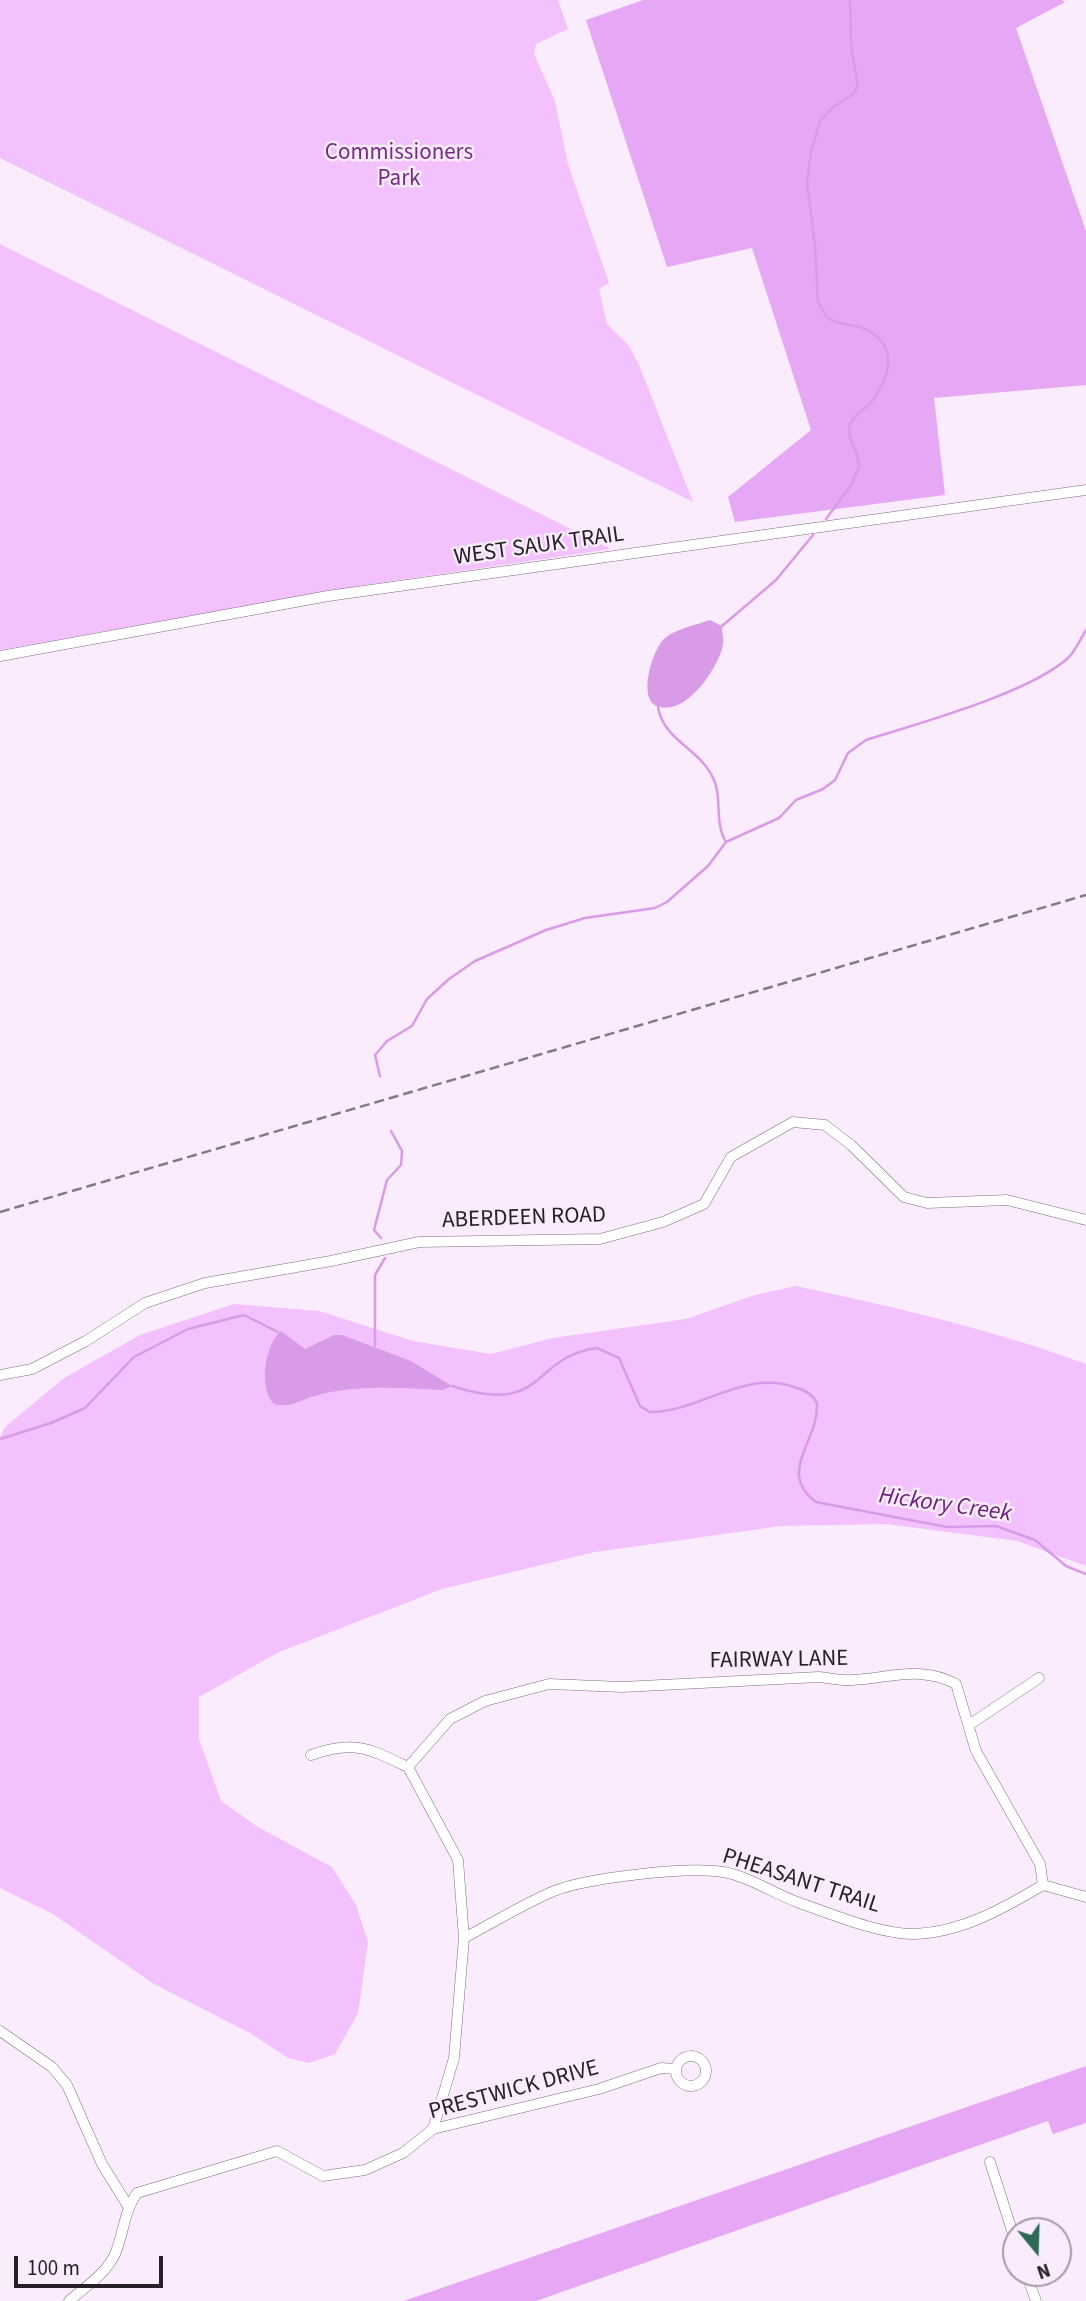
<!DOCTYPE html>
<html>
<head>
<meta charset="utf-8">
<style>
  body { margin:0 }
  #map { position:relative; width:1086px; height:2301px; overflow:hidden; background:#faebfd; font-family:"Source Sans 3",sans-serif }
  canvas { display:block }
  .north { position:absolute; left:1002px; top:2217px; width:70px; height:70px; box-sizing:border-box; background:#faebfd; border:2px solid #a69aa8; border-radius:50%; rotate:161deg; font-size:19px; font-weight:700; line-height:28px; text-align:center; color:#272028 }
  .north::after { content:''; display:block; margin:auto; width:24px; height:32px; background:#2c6a57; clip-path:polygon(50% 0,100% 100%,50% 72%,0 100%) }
  .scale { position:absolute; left:14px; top:2256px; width:149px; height:32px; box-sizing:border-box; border:4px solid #272028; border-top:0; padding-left:9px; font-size:21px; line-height:24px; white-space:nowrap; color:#272028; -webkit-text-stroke:5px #faebfd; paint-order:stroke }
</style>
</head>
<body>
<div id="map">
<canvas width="1086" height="2301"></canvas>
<div class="north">N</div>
<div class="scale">100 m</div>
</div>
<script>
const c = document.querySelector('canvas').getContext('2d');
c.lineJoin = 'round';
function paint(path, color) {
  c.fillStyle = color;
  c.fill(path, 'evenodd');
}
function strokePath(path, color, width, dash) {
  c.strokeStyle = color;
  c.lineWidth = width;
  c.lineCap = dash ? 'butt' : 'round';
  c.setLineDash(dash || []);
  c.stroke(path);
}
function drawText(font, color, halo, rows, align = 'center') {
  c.font = font + ' "Source Sans 3",sans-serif';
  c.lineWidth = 5;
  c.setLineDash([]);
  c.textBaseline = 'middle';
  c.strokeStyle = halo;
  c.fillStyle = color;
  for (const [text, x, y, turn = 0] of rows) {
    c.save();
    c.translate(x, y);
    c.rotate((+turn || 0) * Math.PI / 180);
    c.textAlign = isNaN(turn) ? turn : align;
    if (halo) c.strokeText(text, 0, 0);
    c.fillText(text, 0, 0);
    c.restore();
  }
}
paint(new Path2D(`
  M0 0H558L568 29 536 44 534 54 555 101 568 164 609 283 599 289 607 324 629 346 639 365 693 502 0 158Z
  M0 244 611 549 358 586 0 650Z
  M796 1286C894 1307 991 1329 1086 1364V1566L1017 1541 886 1524 781 1526 595 1552 442 1589 279 1652 199 1697V1739L221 1801 258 1827 332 1867 356 1905 368 1942 358 2013 335 2054 309 2063 288 2058 250 2033 154 1984 53 1914 0 1888V1437L5 1427 64 1378 140 1335 234 1304 319 1311 413 1341 491 1354 553 1338 686 1319 755 1295Z`), '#f3c1fe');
paint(new Path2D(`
  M643 0H1062L1065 2 1016 28 1086 231V385L934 398 945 495 735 522 728 497 811 430 752 248 667 267 586 20Z
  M1086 2066V2123L1053 2134 1048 2121 536 2301H404Z`), '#e6a7f4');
paint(new Path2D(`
  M710 620 722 626C722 635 725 642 721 652 714 673 684 717 657 706 637 698 653 648 665 638 676 629 696 625 710 620Z
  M281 1331 305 1349 334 1335H342L411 1361 452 1386 443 1390C402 1388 362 1385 322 1394 305 1397 292 1409 274 1404 258 1389 265 1344 281 1331Z`), '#d99be7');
strokePath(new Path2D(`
  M826 519 851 485 859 467C860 452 846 440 850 425 854 414 865 410 872 401 890 377 898 348 869 331 856 323 840 326 827 318L818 301 815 246 807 183 811 152 820 121 832 108 852 95 858 86 851 44 850 0
  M722 626 776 580 813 535
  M658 707C663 739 697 748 711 774 724 795 713 821 726 842
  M380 1076 375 1055 387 1041 412 1026 427 999 449 979 475 961 546 930 585 918 655 908 667 902 708 866 726 842 779 818 796 800 823 789 835 780 848 753 866 740C919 723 1031 693 1069 657 1076 650 1081 638 1086 630
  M381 1238 374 1230 387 1180 401 1165 402 1151 391 1131
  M375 1346V1275L385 1258
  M452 1386C547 1417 530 1357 597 1348L619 1358 640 1406 650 1412C702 1412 743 1368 797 1388 807 1391 814 1395 817 1404 819 1441 776 1472 816 1502L947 1527 996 1526 1035 1540 1066 1566 1086 1574
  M0 1439 51 1423 85 1408 134 1357 188 1329 244 1315 278 1332`), '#d99be7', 2.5);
const minor = new Path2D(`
  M0 656 328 596 1086 490
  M0 1375 32 1369 86 1341 145 1303 205 1283 331 1261 419 1242 600 1239 663 1222 704 1204 731 1157 793 1122 825 1125 851 1145 904 1197 927 1203 1007 1200 1086 1220
  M969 1725 1039 1678
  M311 1755C354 1740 368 1748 408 1767
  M408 1767 450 1719 485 1701 549 1684 622 1687 819 1677C830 1678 842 1681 852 1680 890 1678 921 1665 956 1684L976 1751 1040 1864 1043 1885
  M408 1767 458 1860 464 1938 454 2058 433 2129
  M464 1938C493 1923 523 1904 554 1891 587 1878 688 1866 723 1872 748 1876 773 1893 797 1902 829 1913 881 1935 915 1934 963 1932 1004 1908 1043 1885L1086 1897
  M0 2031 52 2067 67 2085 102 2164 128 2206
  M676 2071a15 15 0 1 1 30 0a15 15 0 1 1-30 0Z
  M990 2162 1016 2243
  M1026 2273 1036 2301
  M69 2301C85 2287 106 2274 115 2254 124 2233 124 2211 137 2193L277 2151 323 2176 365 2170 403 2153 433 2129 599 2089 661 2068 676 2069`);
strokePath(minor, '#7d6d80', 11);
strokePath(minor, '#fff', 10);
strokePath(new Path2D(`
  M0 1212 1086 895`), '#847986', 2.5, [10, 5]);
drawText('23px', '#752b84', '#faebfd', [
  ["Commissioners",399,154],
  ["Park",399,180]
]);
drawText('23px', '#272028', '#faebfd', [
  ["WEST SAUK TRAIL",539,547,-8],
  ["ABERDEEN ROAD",524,1219,-2],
  ["FAIRWAY LANE",779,1661,-1],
  ["PHEASANT TRAIL",801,1882,18],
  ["PRESTWICK DRIVE",514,2091,-15]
]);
drawText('italic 24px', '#6b217b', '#faebfd', [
  ["Hickory Creek",945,1506,8]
]);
</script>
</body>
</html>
